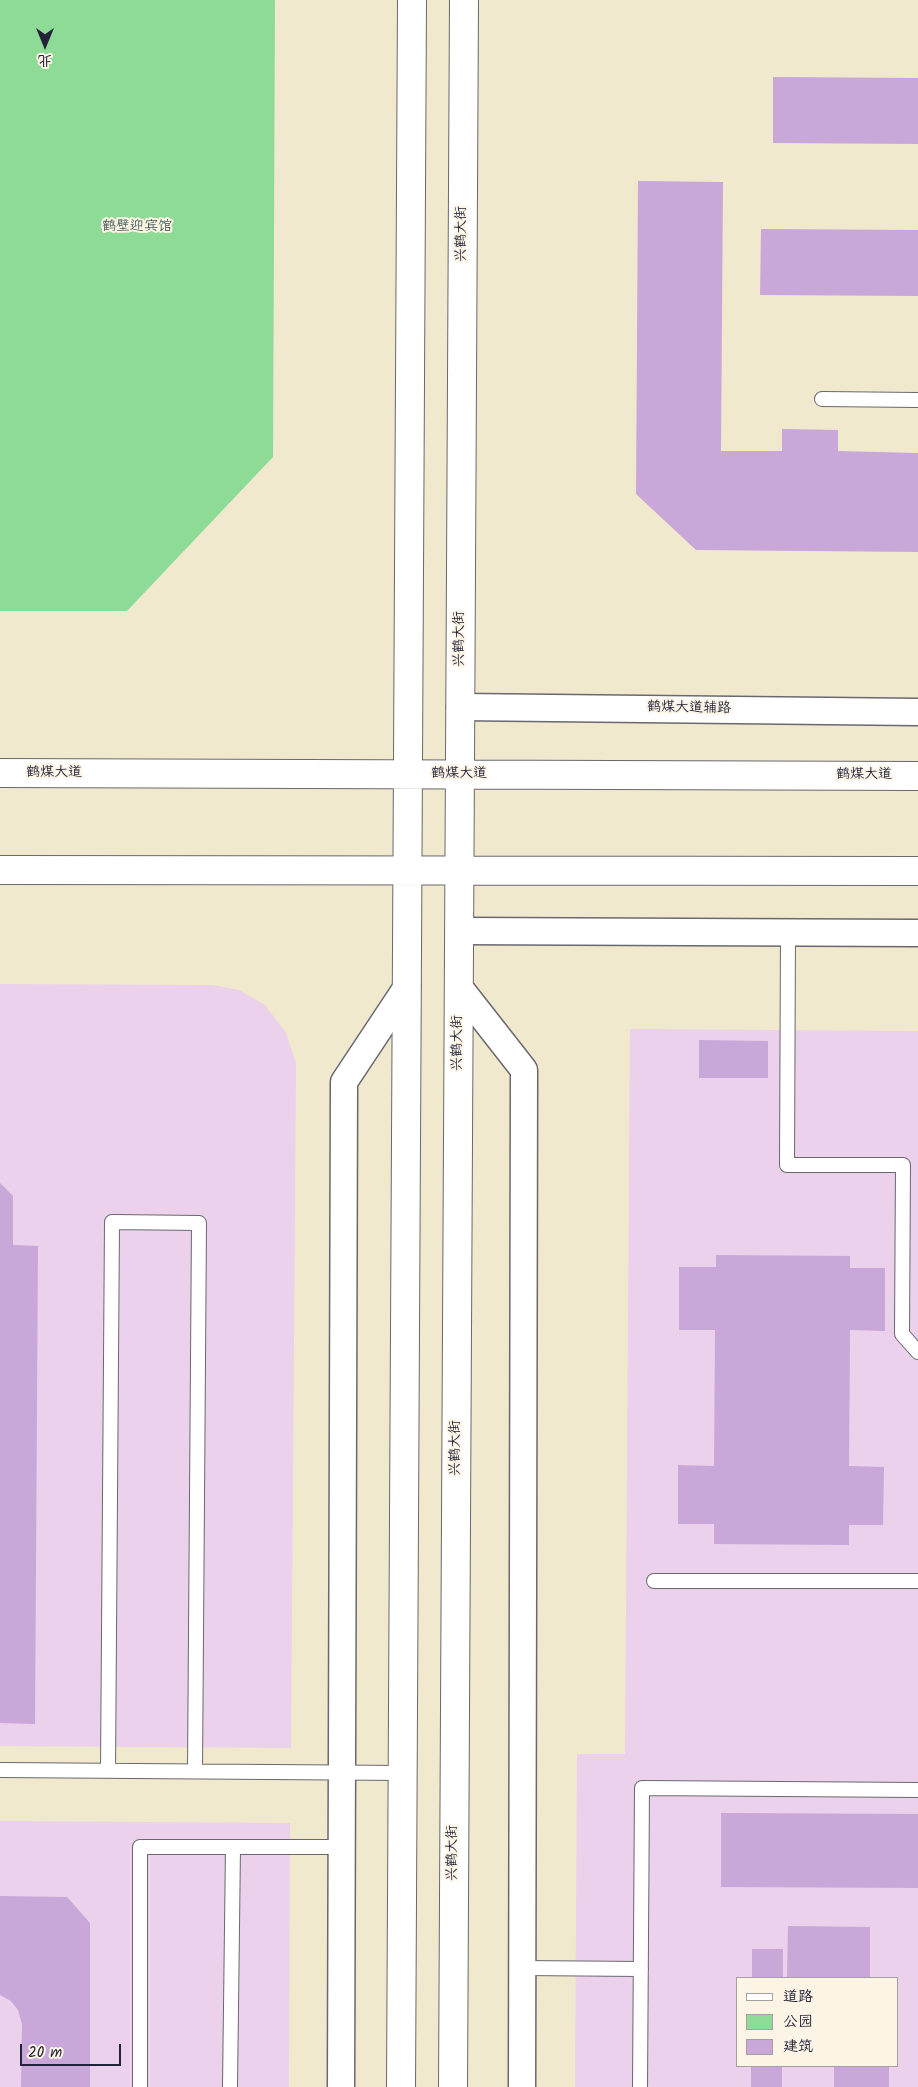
<!DOCTYPE html>
<html>
<head>
<meta charset="utf-8">
<style>
  body { margin:0 }
  #map { position:relative; width:918px; height:2087px; overflow:hidden; background:#f0e9ce; font-family:Kalam,"LXGW WenKai TC",sans-serif }
  canvas { display:block }
  .legend { position:absolute; left:736px; top:1977px; width:162px; height:90px; box-sizing:border-box; background:#fcf5e5; border:1px solid #a5a1a1; margin:0; padding:6px 9px; list-style:none; font-size:15px; color:#22223b }
  .legend li { display:flex; align-items:center; gap:10px; height:25px }
  .legend b { width:25px; border:1px solid #a5a1a1 }
  .north { position:absolute; left:20px; top:20px; width:50px; height:50px; -webkit-text-stroke:4px #fcf5e5; paint-order:stroke; rotate:180deg; font-size:14px; font-weight:700; line-height:20px; text-align:center; color:#22223b }
  .north::after { content:''; display:block; margin:auto; width:18px; height:22px; background:#22223b; clip-path:polygon(50% 0,100% 100%,50% 72%,0 100%) }
  .scale { position:absolute; left:20px; top:2044px; width:101px; height:22px; box-sizing:border-box; border:2px solid #22223b; border-top:0; padding-left:6px; font-size:15px; line-height:18px; white-space:nowrap; color:#22223b; -webkit-text-stroke:4px #fcf5e5; paint-order:stroke }
</style>
</head>
<body>
<div id="map">
<canvas width="918" height="2087"></canvas>
<ul class="legend">
<li><b style="height:6px;background:#fff"></b>道路</li>
<li><b style="height:14px;background:#8eda97"></b>公园</li>
<li><b style="height:14px;background:#c9a7d9"></b>建筑</li>
</ul>
<div class="north">北</div>
<div class="scale">20 m</div>
</div>
<script>
const c = document.querySelector('canvas').getContext('2d');
c.lineJoin = 'round';
function paint(path, color) {
  c.fillStyle = color;
  c.fill(path, 'evenodd');
}
function strokePath(path, color, width, dash) {
  c.strokeStyle = color;
  c.lineWidth = width;
  c.lineCap = dash ? 'butt' : 'round';
  c.setLineDash(dash || []);
  c.stroke(path);
}
function drawText(font, color, halo, rows, align = 'center') {
  c.font = font + ' Kalam,"LXGW WenKai TC",sans-serif';
  c.lineWidth = 4;
  c.setLineDash([]);
  c.textBaseline = 'middle';
  c.strokeStyle = halo;
  c.fillStyle = color;
  for (const [text, x, y, turn = 0] of rows) {
    c.save();
    c.translate(x, y);
    c.rotate((+turn || 0) * Math.PI / 180);
    c.textAlign = isNaN(turn) ? turn : align;
    if (halo) c.strokeText(text, 0, 0);
    c.fillText(text, 0, 0);
    c.restore();
  }
}
paint(new Path2D(`
  M0 984 212 985 239 990 265 1005 286 1033 296 1063 291 1748 0 1746Z
  M630 1029 918 1031V2087H575L577 1754H625ZM737 1978H897V2066H737Z
  M0 1821 290 1823 289 2087H0Z`), '#ebd1eb');
paint(new Path2D(`
  M0 0H275L273 457 127 611H0Z`), '#8eda97');
paint(new Path2D(`
  M773 77 918 78V144L773 143Z
  M638 181 723 182 721 451H782V429L838 430V451L918 453V552L696 550 636 494Z
  M761 229 918 230V296L760 295Z
  M699 1040 768 1041V1078H699Z
  M0 1183 13 1196V1245L38 1246 35 1724 0 1723Z
  M716 1255 850 1256V1268H885V1331L850 1330 849 1466 884 1467 883 1525H849V1545L714 1544V1524H678V1465L714 1466 715 1330H679V1267H716Z
  M721 1813 918 1814V1888L721 1887Z
  M0 1896 67 1897 90 1923V2087H21L22 2024 18 2010 11 2001 0 1995Z
  M788 1926 870 1927V1978H787Z
  M752 1949H783V1978H752Z
  M751 2066H782V2087H751Z
  M834 2066H889V2087H834Z`), '#c9a7d9');
const lane = new Path2D(`
  M822 399 918 400
  M788 932 787 1165H903L902 1334 918 1352
  M654 1581H918
  M0 1770 403 1773
  M108 1770 112 1222 199 1223 195 1771
  M522 1968 641 1969
  M140 2087V1847H342
  M230 2087 233 1847
  M640 2087 642 1788 918 1790`);
const street = new Path2D(`
  M460 707 918 712
  M459 931 918 933
  M459 987 524 1070 522 2087
  M341 2087 344 1082 407 987`);
const secondary = new Path2D(`
  M0 773 918 776
  M0 870 918 871
  M401 2087 412 0
  M453 2087 464 0`);
strokePath(lane, '#6a686e', 16);
strokePath(street, '#6a686e', 29);
strokePath(secondary, '#6a686e', 30);
strokePath(lane, '#fff', 14);
strokePath(street, '#fff', 26);
strokePath(secondary, '#fff', 28);
drawText('14px', '#425957', '#fcf5e5', [
  ["鹤壁迎宾馆",137,228]
]);
drawText('14px', '#22223b', '#fcf5e5', [
  ["兴鹤大街",463,234,-90],
  ["兴鹤大街",461,639,-90],
  ["鹤煤大道辅路",689,709,1],
  ["鹤煤大道",54,774],
  ["鹤煤大道",459,775],
  ["鹤煤大道",864,776],
  ["兴鹤大街",459,1043,-90],
  ["兴鹤大街",457,1448,-90],
  ["兴鹤大街",454,1853,-90]
]);
</script>
</body>
</html>
